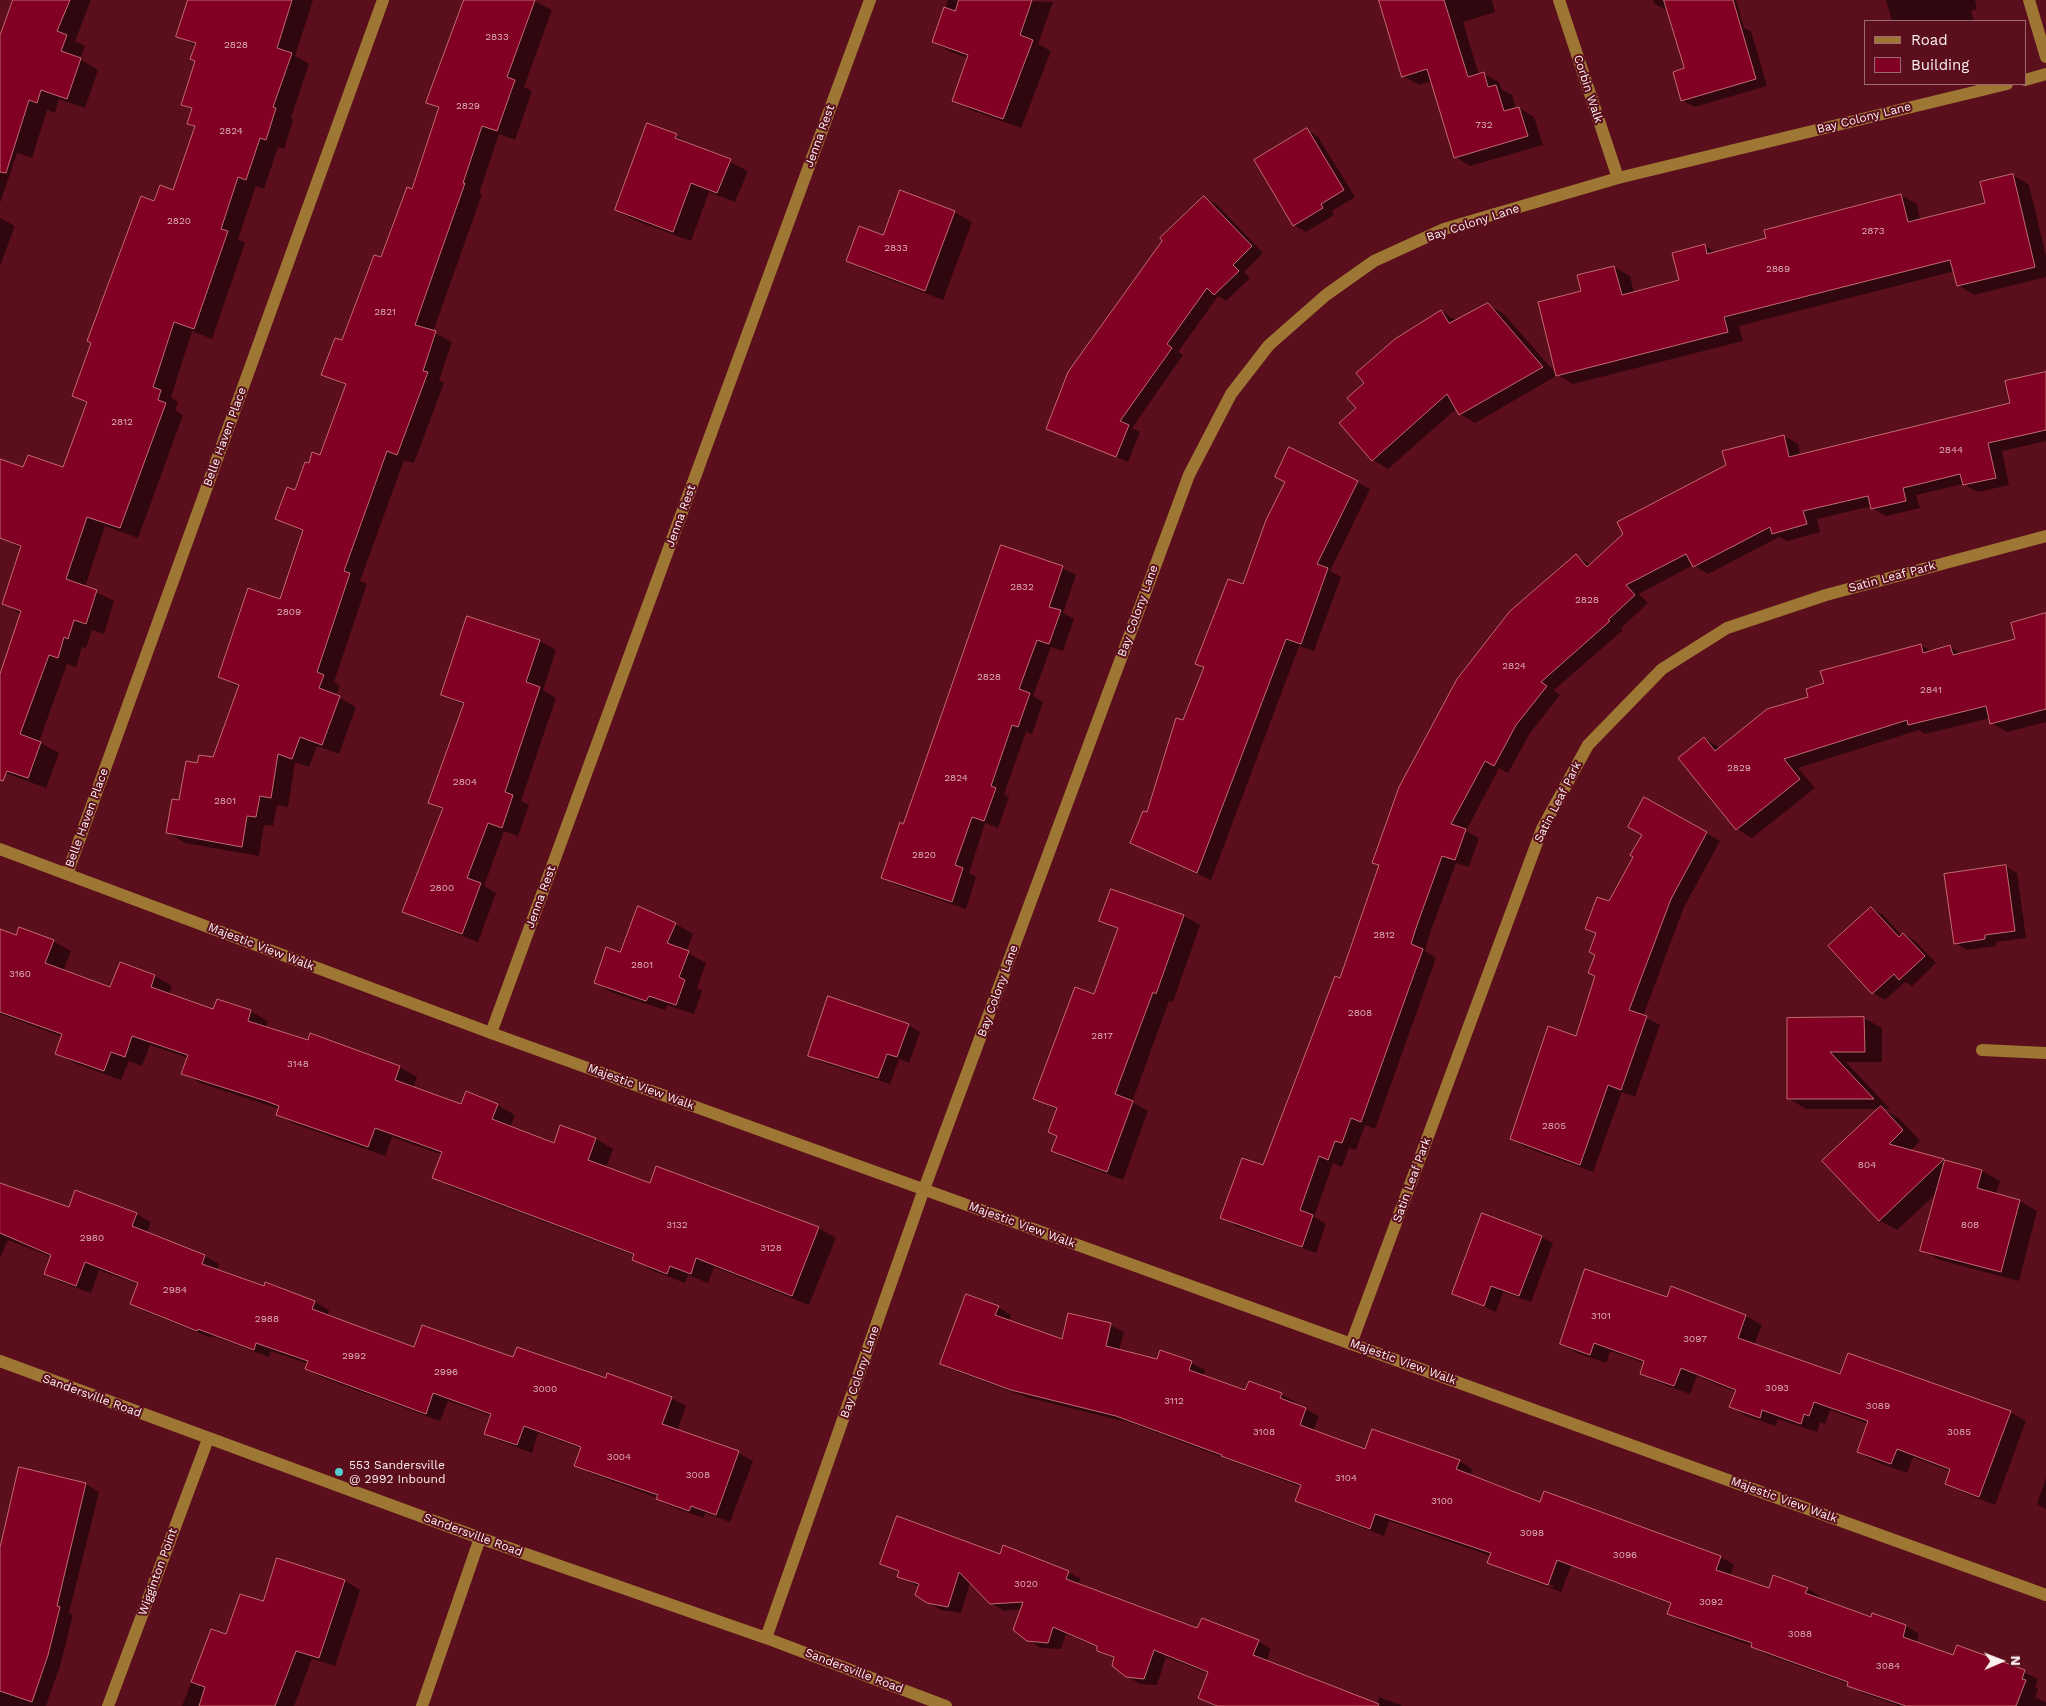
<!DOCTYPE html>
<html>
<head>
<meta charset="utf-8">
<style>
  body { margin:0 }
  #map { position:relative; width:2046px; height:1706px; overflow:hidden; background:#5b0e1b; font-family:"Work Sans",sans-serif }
  canvas { display:block }
  .legend { position:absolute; left:1864px; top:20px; width:162px; height:65px; box-sizing:border-box; background:#5b0e1b; border:1px solid #9a6870; margin:0; padding:6px 9px; list-style:none; font-size:15px; color:#f9efef }
  .legend li { display:flex; align-items:center; gap:10px; height:25px }
  .legend b { width:25px; border:1px solid #9a6870 }
  .north { position:absolute; left:1976px; top:1636px; width:50px; height:50px; -webkit-text-stroke:4px #5b0e1b; paint-order:stroke; rotate:89deg; font-size:14px; font-weight:700; line-height:20px; text-align:center; color:#f9efef }
  .north::after { content:''; display:block; margin:auto; width:18px; height:22px; background:#f9efef; clip-path:polygon(50% 0,100% 100%,50% 72%,0 100%) }
</style>
</head>
<body>
<div id="map">
<canvas width="2046" height="1706"></canvas>
<ul class="legend">
<li><b style="height:6px;background:#9f7735"></b>Road</li>
<li><b style="height:14px;background:#820023"></b>Building</li>
</ul>
<div class="north">N</div>
</div>
<script>
const c = document.querySelector('canvas').getContext('2d');
c.lineJoin = 'round';
function paint(path, color) {
  c.fillStyle = color;
  c.fill(path, 'evenodd');
}
function strokePath(path, color, width, dash) {
  c.strokeStyle = color;
  c.lineWidth = width;
  c.lineCap = dash ? 'butt' : 'round';
  c.setLineDash(dash || []);
  c.stroke(path);
}
function drawText(font, color, halo, rows, align = 'center') {
  c.font = font + ' "Work Sans",sans-serif';
  c.lineWidth = 4;
  c.setLineDash([]);
  c.textBaseline = 'middle';
  c.strokeStyle = halo;
  c.fillStyle = color;
  for (const [text, x, y, turn = 0] of rows) {
    c.save();
    c.translate(x, y);
    c.rotate((+turn || 0) * Math.PI / 180);
    c.textAlign = isNaN(turn) ? turn : align;
    if (halo) c.strokeText(text, 0, 0);
    c.fillText(text, 0, 0);
    c.restore();
  }
}
paint(new Path2D(`
  M14 0H91L75 41 85 46 80 59 98 70 85 108 59 99 55 113 47 110 32 158 17 153 0 203V40Z
  M189 0H313L295 56 309 64 291 118 293 120 284 149 278 147 264 189 256 186 238 239 245 243 212 339 192 331 171 397 178 402 175 410 183 415 138 538 105 526 85 587 114 601 104 634 92 630 86 648 82 647 76 667 67 664 39 742 59 753 46 788 0 771V676L21 614 4 604 22 549 0 537V469H64L88 404 74 396 155 202 174 192 196 127 189 123 193 110 183 104 196 62V46L177 36Z
  M486 0H533L552 10 524 87 532 91 515 140 499 134 479 193 482 194 433 332 452 342 439 381 444 383 414 463 404 460 360 581 367 584 334 682 340 686 336 696 356 707 339 754 317 746 309 767 295 762 288 807 277 805 273 826 264 825 259 856 185 843 168 833 198 764 214 759 240 688 219 676 281 601 304 532 276 519 295 491 309 465 321 456 347 386 323 374 343 342 413 190 440 109 428 102Z
  M948 0 1053 2 1038 44 1051 51 1021 128 971 110 953 100 968 58 951 52 933 42Z
  M1380 0H1492L1495 12 1463 22 1479 75 1484 74 1499 82 1501 89 1512 95 1516 109 1519 108 1534 117 1543 145 1470 166 1455 157 1431 81 1419 85 1403 76Z
  M1653 0H1736L1744 28 1751 31 1767 86 1694 107 1682 100 1685 69 1668 11 1655 4Z
  M1886 0H1975L1977 9 1971 11 1974 21H1892Z
  M1307 130 1318 137 1355 197 1332 211 1334 215 1306 232 1294 225Z
  M676 136 748 171 735 202 709 192 691 241 634 220 616 210Z
  M2013 175 2029 185 2046 256V277L1974 295 1958 285 1955 271 1739 326 1743 341 1573 384 1558 375 1475 423 1460 414 1457 408 1388 469 1373 460 1340 423 1358 408 1441 311 1457 321 1488 305 1504 314 1557 375 1583 291 1579 276 1614 267 1630 276 1634 293 1680 281 1705 246 1717 253 1767 239 1901 195 1917 204 1920 220 1986 204Z
  M1205 198 1216 204 1263 253 1244 272 1250 278 1226 301 1218 296 1178 352 1183 355 1132 428 1140 432 1128 462 1047 428Z
  M954 212 972 222 943 300 865 270 848 260 884 236Z
  M0 218 15 226 0 266Z
  M2046 373V441L2002 451 2009 485 1978 492 1963 484 1916 495 1920 508 1886 516 1872 508V506L1817 519 1820 532 1787 541 1779 537 1708 574 1693 565 1639 594 1648 603 1621 628 1623 630 1554 690 1560 695 1530 733 1508 773 1499 768 1466 831 1479 838 1469 867 1456 863 1430 933 1425 951 1436 958 1375 1129 1365 1125 1356 1150 1349 1148 1342 1167 1333 1163 1314 1217 1326 1224 1316 1253 1236 1226 1222 1218 1264 1167 1340 980 1380 866 1374 862 1576 556 1591 565 1784 436 1798 444 1800 455 2011 404Z
  M1357 482 1370 489 1330 571 1341 577 1314 651 1299 646 1211 880 1145 850 1147 814 1205 668 1196 663 1244 586Z
  M1062 568 1076 575 1063 613 1074 619 1063 651 1051 647 1033 696 1043 702 1032 734 1026 732 1004 794 1009 797 998 828 985 823 969 873 976 877 966 909 896 885 882 877 904 825Z
  M2046 615V722L2007 732 1991 723 1990 718 1925 734 1919 730 1798 768 1815 788 1752 838 1737 829 1704 738 1720 748 1810 698 1921 645 1932 652 1950 647 1962 654 2016 640Z
  M468 617 540 641 556 650 543 690 556 698 521 801 529 805 518 836 504 831 484 886 496 893 478 942 420 920 404 911 443 810 430 802 465 706 442 695Z
  M1706 833 1720 841 1684 907 1643 1016 1660 1025 1635 1097 1622 1092 1593 1172 1525 1147 1511 1139 1577 1038 1596 976 1597 934 1586 928 1610 903Z
  M2005 866 2017 873 2026 938 1996 942V946L1967 950 1955 943Z
  M1871 908 1883 915 1902 936 1904 934 1915 941 1936 963 1912 986 1905 982 1885 1000 1873 993 1830 946Z
  M1184 916 1200 925 1173 1002 1169 1001 1132 1102 1148 1111 1123 1180 1069 1160 1053 1151 1058 1136 1057 1110 1034 1098 1095 996 1119 930 1101 920Z
  M676 924 693 934 686 952 706 963 697 988 702 991 694 1014 667 1005 665 1010 613 993 595 983 620 954Z
  M0 930 17 936 53 941 71 951 63 971 111 989 155 976 172 986 169 995 214 1010 250 1011 268 1021 266 1028 400 1067 417 1077 413 1088 462 1106 497 1105 515 1115 510 1127 555 1144 596 1139 613 1149 606 1168 651 1185 657 1168 819 1228 836 1238 809 1305 714 1267 708 1283 688 1275 685 1283 651 1270 634 1259 635 1256 451 1187 434 1177 443 1155 392 1137 385 1156 295 1124 278 1114 280 1109 200 1083 183 1073 188 1058 150 1045 142 1066 129 1061 121 1080 74 1063 57 1053 63 1037 0 1014Z
  M1864 1018 1882 1028V1062H1846L1890 1109H1883L1899 1118 1920 1141 1910 1151 1982 1171 2000 1181 1996 1194 2020 1201 2037 1211 2019 1281 1940 1260 1922 1250 1937 1193 1897 1230 1879 1220V1109H1806L1788 1098V1019Z
  M908 1025 920 1032 909 1063 899 1059 890 1084 821 1062 809 1055Z
  M0 1184 69 1209 136 1214 151 1222 147 1233 205 1256 219 1264 217 1271 315 1302 329 1310 327 1316 415 1348 514 1359 606 1379 671 1398 686 1406 677 1431 738 1453 753 1461 730 1522 705 1513 704 1518 672 1507 658 1498 590 1473 576 1465 582 1449 538 1433 532 1453 500 1441 486 1433 492 1416 448 1401 440 1421 321 1377 307 1369 309 1364 271 1351 269 1357 213 1336 212 1338 146 1312 131 1304 139 1285 99 1270 91 1293 60 1282 45 1274 52 1257 8 1240 0 1258Z
  M1541 1237 1553 1243 1531 1302 1503 1292 1496 1312 1453 1293Z
  M1672 1288 1746 1316 1762 1325 1754 1345 1841 1376 2010 1412 2026 1421 1995 1505 1962 1492 1946 1483 1950 1471 1913 1457 1907 1473 1874 1461 1858 1452 1869 1424 1830 1410 1825 1424 1820 1422 1817 1432 1778 1419 1776 1426 1746 1416 1731 1407 1736 1392 1697 1376 1690 1394 1657 1382 1641 1373 1645 1363 1610 1351 1606 1363 1577 1353 1561 1344 1668 1299Z
  M998 1307 1011 1315 1009 1321 1063 1341 1110 1325 1124 1332 1119 1351 1158 1361 1191 1363 1205 1370 1203 1376 1246 1392 1249 1383 1282 1395 1295 1402 1294 1404 1319 1416 1313 1431 1365 1451 1459 1461 1472 1469 1470 1476 1540 1504 1545 1493 1721 1557 1734 1565 1730 1576 1770 1589 1774 1577 1808 1589H1806L1804 1599 1808 1589 1820 1596 1819 1599 1872 1619 1873 1615 1906 1626 1919 1634 1916 1643 1953 1657 2024 1672 2038 1679 2035 1687 2038 1689 2035 1698 2046 1702V1706H1900L1862 1693 1849 1684 1765 1654 1752 1646 1682 1621 1668 1614 1671 1604 1571 1566 1561 1592 1502 1570 1489 1562 1491 1556 1389 1521 1384 1536 1310 1508 1296 1500 1301 1487 1131 1423 1026 1397 955 1371 941 1363ZM1501 1567 1554 1586 1553 1588 1501 1569Z
  M20 1468 86 1484 99 1492 69 1613 73 1615 61 1663 46 1706H0V1554Z
  M2046 1478V1509L2037 1504Z
  M1000 1556 1068 1572 1081 1579 1078 1585 1198 1630 1258 1641 1271 1649 1266 1662 1377 1704 1379 1697 1403 1706H1214L1199 1698 1209 1674 1166 1657 1157 1685 1140 1684 1127 1676 1115 1659 1098 1651V1647L1066 1634 1061 1649 1041 1648 1028 1640 1022 1609 1004 1611 991 1603 970 1582 961 1613 941 1610 928 1602 919 1587 899 1577 900 1573 881 1564Z
  M278 1559 345 1581 360 1590 335 1666 312 1659 294 1706H182L212 1630 227 1636 264 1602Z`), '#0007');
const building = new Path2D(`
  M13 0H70L57 31 67 35 61 51 81 58 67 99 41 90 37 103 29 100 6 173 0 172V36Z
  M188 0H292L277 48 292 53 273 107 276 108 266 140 260 138 246 180 238 177 221 229 228 231 194 329 174 322 153 387 161 390 158 400 166 403 120 528 87 517 66 579 97 590 86 624 74 620 68 639 64 637 58 658 49 655 20 734 41 742 28 778 7 771 3 781 0 780V674L21 611 2 604 21 546 0 538V459L23 467 28 455 63 467 87 402 72 396 91 343 87 341 141 196 154 201 160 185 173 190 195 126 187 124 192 108 181 105 195 61 190 59 196 43 176 37Z
  M464 0H535L507 77 515 80 497 131 482 126 463 183H465L415 325 436 331 423 371 428 372 397 455 387 451 344 571 350 573 317 672 324 675 319 688 340 696 322 745 300 737 292 759 278 754 271 798 260 796 256 817 247 816 242 847 166 833 172 799 179 800 186 761 197 763 199 755 213 757 239 685 218 677 248 588 280 599 303 530 275 519 287 487 295 490 305 462 309 463 312 452 320 455 346 384 321 375 335 338 342 340 374 255 381 257 407 187 412 189 439 107 426 103Z
  M959 0H1032L1020 35 1033 40 1003 119 952 101 968 55 932 42 944 7 955 11Z
  M1379 0H1444L1468 77 1484 72 1488 87 1496 85 1504 111 1519 107 1528 136 1454 158 1427 69 1402 77Z
  M1664 0H1733L1756 79 1681 101 1673 72 1684 68Z
  M647 123 677 134 675 138 731 159 717 193 691 183 673 232 615 210Z
  M1307 128 1344 190 1321 204 1323 208 1293 226 1254 160Z
  M2013 174 2035 267 1957 286 1950 260 1724 317 1728 332 1556 376 1538 302 1581 291 1577 275 1614 266 1622 295 1679 280 1672 253 1705 244 1707 254 1766 238 1764 230 1901 194 1908 222 1985 203 1980 182Z
  M900 190 955 211 925 291 846 261 859 226 883 235Z
  M1204 196 1252 246 1233 265 1239 271 1214 295 1207 288 1167 344 1172 348 1120 421 1129 425 1116 457 1046 429 1068 372 1162 241 1160 238Z
  M1488 303 1543 367 1459 415 1447 394 1372 461 1339 423 1356 408 1347 398 1364 383 1356 373 1395 339 1441 310 1449 323Z
  M2046 372V430L1988 443 1996 478 1963 485 1960 474 1903 488 1906 501 1871 509 1868 496 1803 511 1807 524 1772 534 1770 527 1693 567 1686 554 1626 585 1635 595 1608 620 1610 621 1541 682 1547 686 1516 725 1494 766 1485 761 1451 824 1466 829 1455 860 1442 856 1417 925 1411 944 1423 949 1361 1122 1351 1118 1342 1143 1335 1141 1328 1160 1319 1156 1300 1210 1313 1215 1302 1247 1220 1218 1242 1158 1263 1165 1335 976 1340 978 1379 865 1372 863 1399 787 1457 679 1510 611 1576 554 1587 567 1623 534 1617 522 1726 465 1722 451 1784 435 1789 457 2010 403 2005 381Z
  M1289 447 1358 481 1317 564 1328 568 1301 644 1286 639 1197 873 1130 843 1143 811 1147 812 1176 718 1183 720 1204 667 1195 664 1228 579 1243 584 1266 520 1285 482 1275 477Z
  M1001 545 1063 566 1049 607 1061 610 1049 644 1037 640 1019 689 1030 693 1018 727 1012 725 991 786 996 788 984 821 972 817 955 865 963 868 952 902 881 878 900 822 903 824Z
  M2046 613V709L1990 724 1986 706 1908 725 1907 720 1784 759 1800 779 1736 830 1678 758 1704 737 1715 751 1767 709 1808 697 1806 689 1824 683 1820 671 1921 644 1923 653 1950 645 1953 655 2015 639 2011 623Z
  M467 616 540 640 526 682 540 687 505 792 513 795 502 828 488 823 467 878 481 883 462 934 402 912 443 808 428 803 464 703 441 695Z
  M1644 797 1707 832 1671 899 1629 1010 1647 1016 1621 1090 1608 1085 1580 1165 1510 1139 1548 1026 1576 1036 1595 976 1588 973 1595 955 1589 952 1596 933 1585 929 1597 897 1609 901 1633 857 1630 855 1642 835 1628 827Z
  M2006 865 2015 931 1985 935V939L1954 944 1944 874Z
  M1111 889 1184 915 1156 994 1153 992 1115 1094 1133 1101 1107 1172 1051 1151 1057 1136 1048 1132 1057 1108 1033 1099 1075 987 1094 994 1118 928 1099 921Z
  M638 906 676 923 667 943 689 951 679 977 685 980 676 1005 649 996 646 1001 594 983 606 947 620 952Z
  M1871 907 1899 937 1903 933 1925 956 1899 980 1894 974 1872 994 1828 946Z
  M19 927 54 940 45 963 110 987 120 962 155 975 151 987 213 1009 217 999 251 1010 248 1021 308 1040 310 1033 400 1066 395 1080 461 1104 466 1091 498 1104 492 1119 554 1143 560 1125 596 1138 588 1160 650 1183 656 1166 819 1227 792 1296 696 1258 691 1274 670 1266 667 1274 632 1260 634 1254 432 1178 442 1152 375 1128 368 1147 276 1115 279 1106 266 1101 181 1074 188 1055 132 1036 125 1057 111 1052 104 1071 55 1054 62 1034 0 1012V929L16 935Z
  M828 996 909 1024 897 1057 887 1054 878 1078 808 1056Z
  M1864 1017 1865 1052H1830L1874 1099H1787V1018Z
  M1881 1106 1903 1130 1889 1144 1944 1159 1879 1221 1822 1161Z
  M1945 1160 1982 1170 1977 1188 2020 1200 2001 1272 1920 1251Z
  M0 1183 69 1207 75 1190 137 1213 132 1226 205 1255 202 1264 264 1286 265 1282 315 1301 312 1309 414 1347 422 1325 513 1357 517 1347 606 1378 607 1373 672 1397 662 1424 739 1451 716 1515 691 1506 689 1511 656 1499 658 1495 574 1466 581 1447 524 1426 517 1445 484 1434 491 1414 433 1393 426 1414 305 1369 308 1361 256 1343 254 1350 198 1329 197 1331 130 1304 138 1283 85 1262 76 1286 44 1274 51 1255 0 1233Z
  M1482 1213 1542 1236 1519 1296 1491 1286 1484 1306 1452 1294Z
  M1585 1269 1667 1297 1671 1286 1746 1315 1738 1338 1840 1374 1848 1353 2011 1411 1979 1497 1945 1484 1950 1469 1897 1449 1891 1464 1857 1452 1868 1421 1814 1402 1809 1416 1804 1414 1801 1424 1762 1410 1760 1418 1729 1407 1736 1390 1681 1368 1674 1386 1640 1374 1644 1361 1594 1343 1590 1355 1560 1344Z
  M966 1294 999 1306 995 1315 1062 1339 1068 1313 1111 1323 1106 1346 1157 1359 1160 1350 1192 1361 1189 1370 1245 1390 1249 1381 1282 1393 1280 1398 1306 1408 1300 1425 1365 1449 1372 1429 1460 1460 1456 1469 1540 1502 1544 1491 1721 1556 1716 1570 1769 1588 1773 1575 1808 1588 1805 1593 1871 1617 1872 1613 1906 1625 1903 1637 1953 1655 1957 1645 2025 1670 2022 1679 2026 1680 2016 1706H1906L1847 1686 1848 1682 1751 1647 1752 1643 1667 1614 1671 1603 1557 1560 1548 1585 1487 1563 1491 1553 1375 1514 1370 1529 1295 1501 1301 1485 1221 1456 1222 1455 1116 1416 1011 1390 940 1364Z
  M19 1467 86 1483 57 1606 60 1607 48 1655 32 1702 0 1691V1548Z
  M897 1516 1000 1554 1003 1545 1069 1571 1066 1579 1197 1628 1202 1618 1259 1640 1253 1655 1379 1704 1378 1706H1217L1198 1698 1208 1672 1154 1650 1144 1679 1126 1677 1112 1666 1114 1657 1097 1651V1646L1053 1627 1048 1643 1027 1641 1013 1630 1023 1602 990 1604 959 1572 948 1607 927 1603 915 1595 919 1584 897 1577 899 1571 880 1564Z
  M277 1558 345 1580 319 1658 296 1651 275 1706H199L205 1687 191 1682 211 1629 226 1634 240 1594 263 1601Z`);
paint(building, '#820023');
strokePath(building, '#c06b6f', 1);
strokePath(new Path2D(`
  M1559 0 1618 178
  M2029 0 2046 57
  M2025 80 2046 74
  M0 849 491 1033 2046 1595
  M67 874 383 0
  M491 1033 870 0
  M1982 1050 2046 1053
  M1351 1344 1542 829 1588 745 1662 669 1727 628 1826 595 2046 536
  M0 1361 480 1538 766 1638 946 1706
  M766 1638 924 1189 1189 475 1231 394 1269 345 1326 295 1374 261 1444 229 1618 178 2007 84
  M108 1706 208 1439
  M422 1706 480 1538`), '#9f7735', 12);
for (const [x, y, r, color] of [
  [339,1472,5,"#52cdcf"]
]) {
  const dot = new Path2D();
  dot.arc(x, y, r, 0, 2 * Math.PI);
  c.fillStyle = color;
  c.fill(dot);
  strokePath(dot, '#5b0e1b', 2);
}
drawText('10px', '#dbb3bc', null, [
  ["2833",497,37],
  ["2828",236,45],
  ["2829",468,106],
  ["732",1484,125],
  ["2824",231,131],
  ["2820",179,221],
  ["2873",1873,231],
  ["2833",896,248],
  ["2869",1778,269],
  ["2821",385,312],
  ["2812",122,422],
  ["2844",1951,450],
  ["2832",1022,587],
  ["2828",1587,600],
  ["2809",289,612],
  ["2824",1514,666],
  ["2828",989,677],
  ["2841",1931,690],
  ["2829",1739,768],
  ["2824",956,778],
  ["2804",465,782],
  ["2801",225,801],
  ["2820",924,855],
  ["2800",442,888],
  ["2812",1384,935],
  ["2801",642,965],
  ["3160",20,974],
  ["2808",1360,1013],
  ["2817",1102,1036],
  ["3148",298,1064],
  ["2805",1554,1126],
  ["804",1867,1165],
  ["3132",677,1225],
  ["808",1970,1225],
  ["2980",92,1238],
  ["3128",771,1248],
  ["2984",175,1290],
  ["3101",1601,1316],
  ["2988",267,1319],
  ["3097",1695,1339],
  ["2992",354,1356],
  ["2996",446,1372],
  ["3093",1777,1388],
  ["3000",545,1389],
  ["3112",1174,1401],
  ["3089",1878,1406],
  ["3108",1264,1432],
  ["3085",1959,1432],
  ["3004",619,1457],
  ["3008",698,1475],
  ["3104",1346,1478],
  ["3100",1442,1501],
  ["3098",1532,1533],
  ["3096",1625,1555],
  ["3020",1026,1584],
  ["3092",1711,1602],
  ["3088",1800,1634],
  ["3084",1888,1666]
]);
drawText('12px', '#f9efef', '#5b0e1b', [
  ["Corbin Walk",1588,89,72],
  ["Bay Colony Lane",1864,118,-14],
  ["Jenna Rest",820,136,-70],
  ["Bay Colony Lane",1473,223,-18],
  ["Belle Haven Place",225,437,-70],
  ["Jenna Rest",681,516,-70],
  ["Satin Leaf Park",1892,577,-15],
  ["Bay Colony Lane",1138,611,-70],
  ["Satin Leaf Park",1558,802,-63],
  ["Belle Haven Place",87,818,-70],
  ["Jenna Rest",541,897,-70],
  ["Majestic View Walk",261,947,21],
  ["Bay Colony Lane",998,991,-70],
  ["Majestic View Walk",641,1087,20],
  ["Satin Leaf Park",1412,1180,-70],
  ["Majestic View Walk",1022,1225,20],
  ["Majestic View Walk",1403,1362,20],
  ["Bay Colony Lane",860,1372,-71],
  ["Sandersville Road",92,1396,20],
  ["Majestic View Walk",1784,1500,20],
  ["Sandersville Road",473,1535,20],
  ["Wigginton Point",158,1572,-70],
  ["Sandersville Road",854,1671,21]
]);
drawText('12px', '#f9efef', '#5b0e1b', [
  ["553 Sandersville",349,1465],
  ["@ 2992 Inbound",349,1479]
], 'left');
</script>
</body>
</html>
